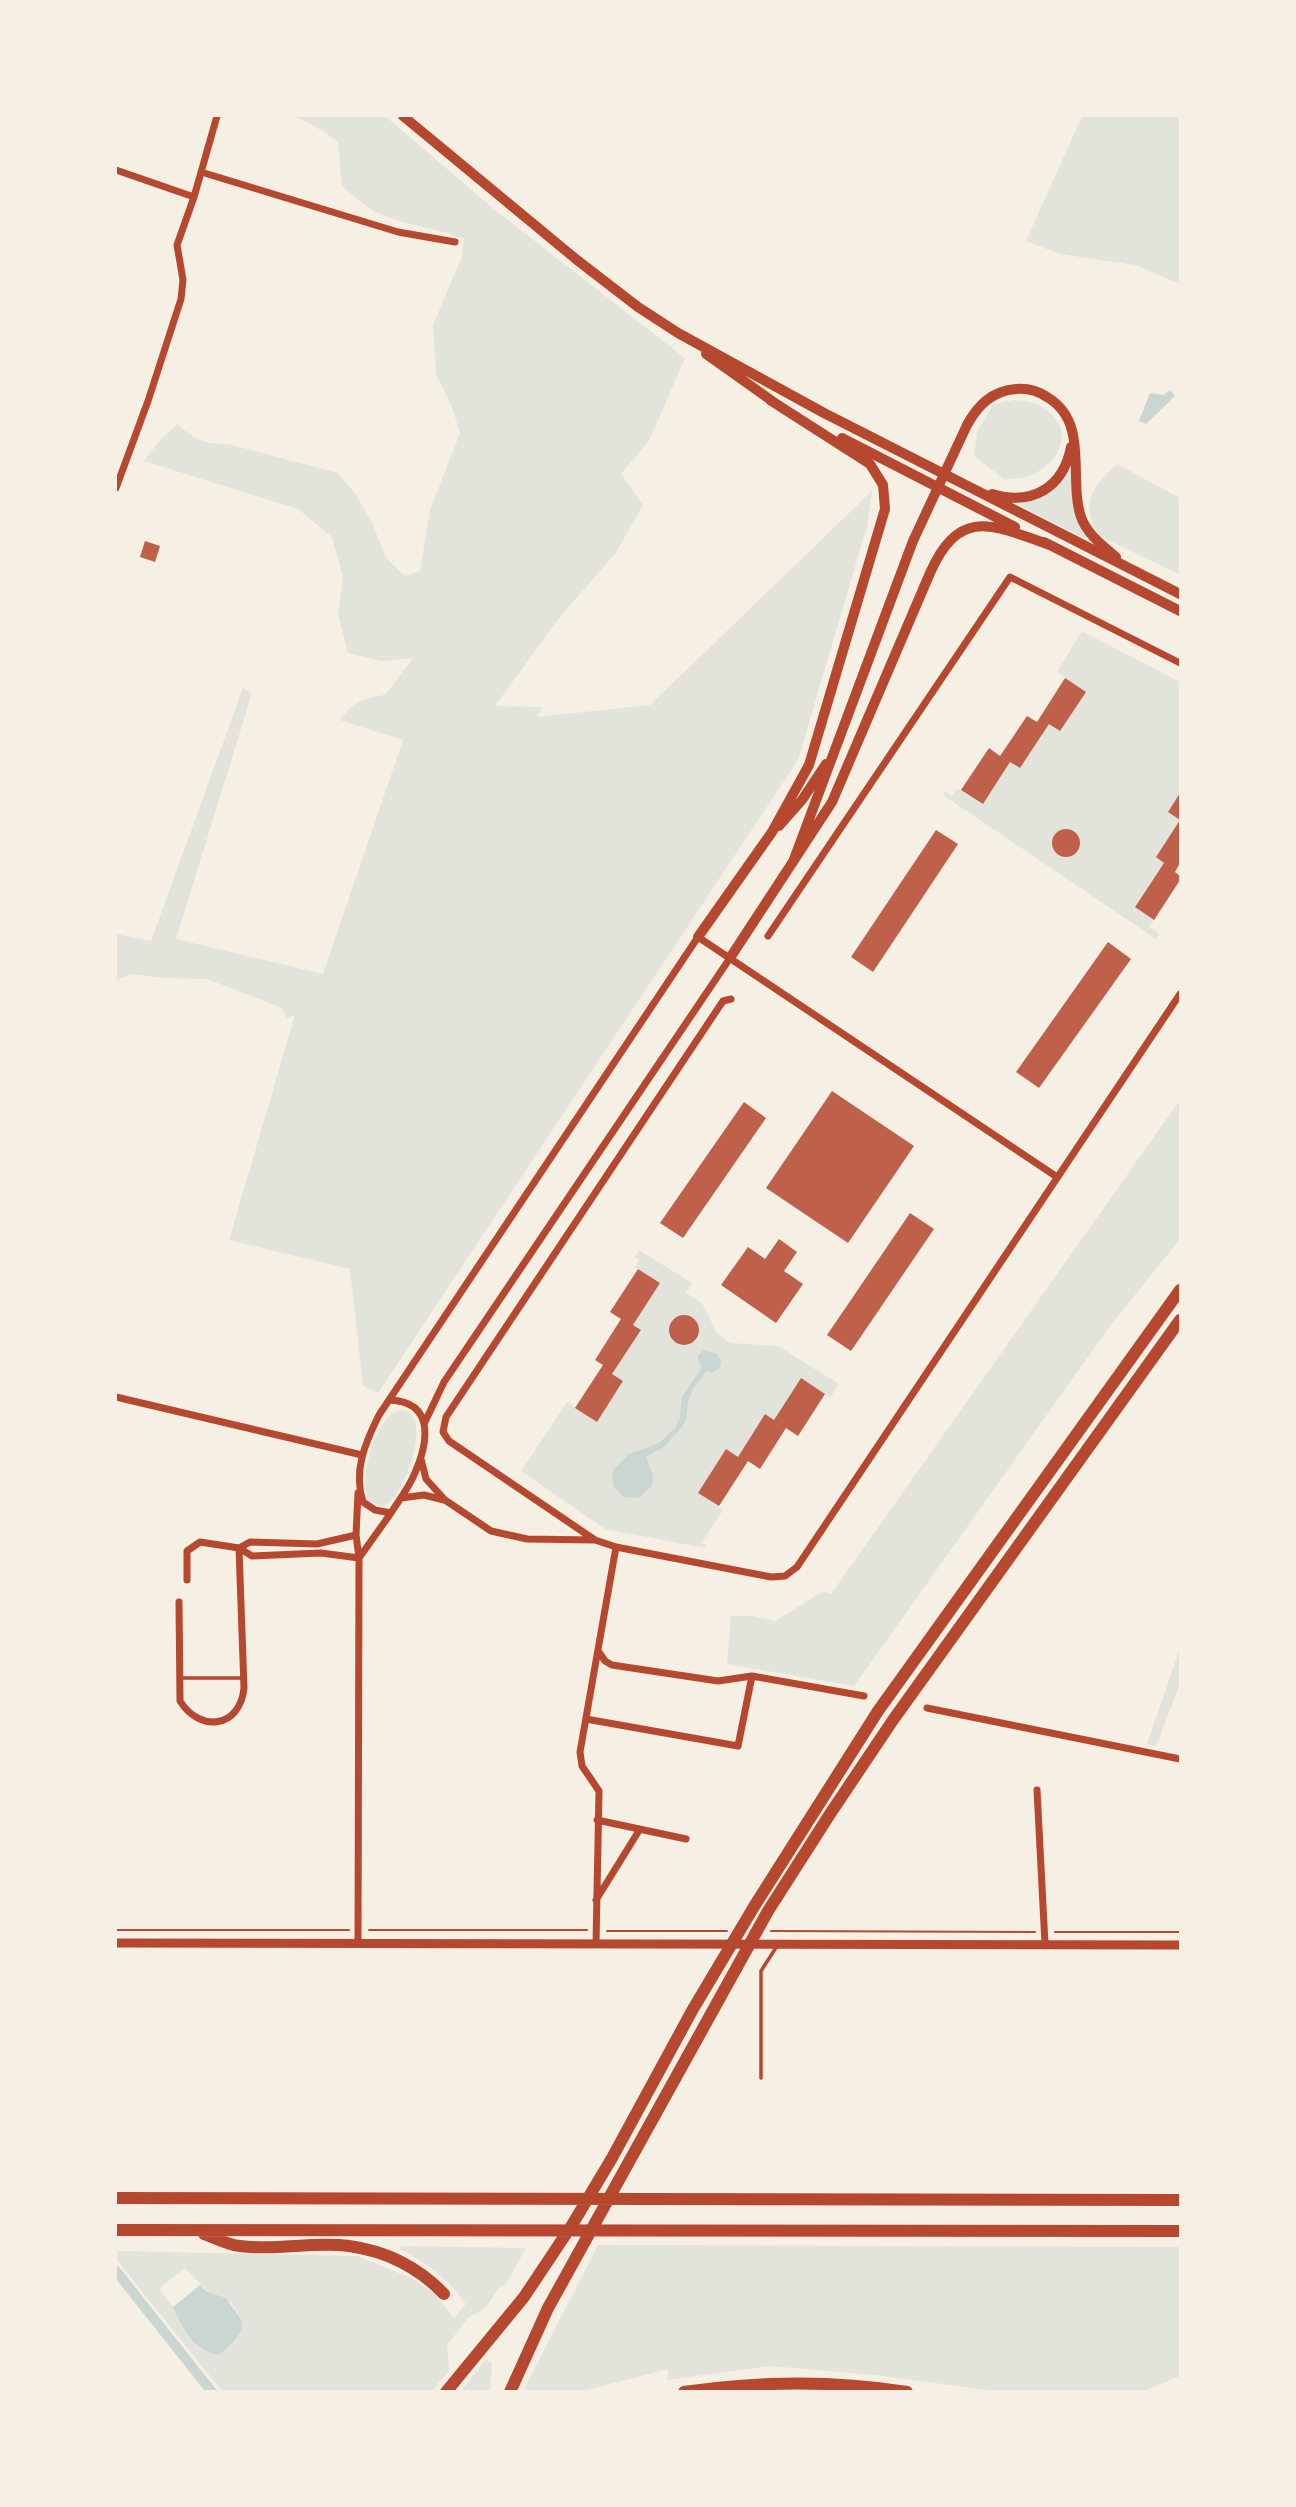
<!DOCTYPE html>
<html>
<head>
<meta charset="utf-8">
<style>
  body { margin:0 }
  #map { position:relative; width:1296px; height:2507px; overflow:hidden; background:#f6efe4; font-family:"Archivo Narrow",sans-serif }
  canvas { display:block }
  .frame { position:absolute; inset:0; border:117px solid #f6efe4; pointer-events:none }
</style>
</head>
<body>
<div id="map">
<canvas width="1296" height="2507"></canvas>
<div class="frame"></div>
</div>
<script>
const c = document.querySelector('canvas').getContext('2d');
c.lineJoin = 'round';
function paint(path, color) {
  c.fillStyle = color;
  c.fill(path, 'evenodd');
}
function strokePath(path, color, width, dash) {
  c.strokeStyle = color;
  c.lineWidth = width;
  c.lineCap = dash ? 'butt' : 'round';
  c.setLineDash(dash || []);
  c.stroke(path);
}
paint(new Path2D(`
  M294 116H385L495 210 685 358 649 441 621 474 643 505 615 554 559 618 495 706 543 707 537 717 650 705 872 491 867 526 798 760 378 1393 363 1386 350 1269 229 1240 295 1015 287 1018 282 1008 207 979 164 978 131 974 117 980 116 988V934L151 941 243 688 252 693 176 939 323 974 403 740 340 720C354 701 363 698 385 695L413 658 382 661 348 653 338 614 343 578 332 537 298 509 144 461 161 439 177 424C193 439 206 445 228 444L338 473 357 496 373 525 386 558 405 576 420 571 430 510 460 433 452 407 436 374 433 325 462 256 464 239C437 227 405 226 378 213 365 207 353 195 342 186L338 142 325 132Z
  M1082 116H1180V284L1135 265 1060 254 1026 241Z
  M1014 400C1063 401 1081 447 1036 473 1028 478 1014 478 1005 480L974 456 977 432 993 404Z
  M1117 464 1180 498V575L1098 535C1080 501 1093 487 1117 464Z
  M1068 470 1072 471 1088 537 1086 539 1014 502Z
  M1082 631 1180 682V793L1168 812 1180 820 1156 857 1164 863 1135 906 1154 920 1149 926 1159 934 1156 939 943 795 945 791 952 796 957 788 983 804 1010 762 1020 768 1049 724 1060 731 1065 678 1057 672Z
  M1180 1100V1239L1110 1326 854 1686 727 1664 731 1616H753L775 1621 824 1591 831 1594Z
  M639 1250 692 1283 686 1293 702 1303 717 1333 730 1343 778 1346 839 1384 830 1398 801 1378 774 1420 765 1414 738 1457 727 1450 699 1493 723 1510 702 1542 707 1546 705 1548 605 1529 521 1471 567 1402 597 1422 623 1382 612 1374 641 1331 633 1325 660 1283 635 1267 639 1260 635 1257Z
  M401 1410 409 1412C412 1416 416 1421 416 1427 419 1448 402 1499 382 1507L367 1500C360 1477 375 1415 401 1410Z
  M1180 1648V1684L1156 1746 1147 1744Z
  M598 2245 1180 2247V2376L1141 2392 996 2391 874 2375 770 2366 667 2380 668 2369 583 2391H523Z
  M401 2246 526 2248 506 2284 499 2288 485 2308 468 2318 447 2345 449 2371 431 2392 222 2391 116 2259V2251L357 2256 411 2278 435 2294 454 2318 466 2304C449 2280 426 2262 400 2249ZM185 2268 208 2292 231 2302 243 2322 235 2343 218 2355 183 2327 173 2307 159 2289Z
  M486 2359 492 2363 490 2391H461Z`), '#e2e4dc');
paint(new Path2D(`
  M1170 390 1175 396 1146 424 1139 421 1150 393 1164 395Z
  M704 1350 717 1354 721 1361 720 1368 713 1372 706 1371 693 1389 688 1402 686 1420 682 1427 665 1446 646 1457 653 1476 652 1486 639 1498 623 1497 613 1486 612 1473 615 1468 629 1454 659 1443 675 1428 680 1417 682 1397 702 1367 698 1361V1355Z
  M200 2285 207 2292 226 2298 243 2322C240 2338 232 2346 218 2355 192 2349 184 2330 173 2307Z`), '#c9d6d2');
strokePath(new Path2D(`
  M116 2271 212 2392`), '#c9d6d2', 10);
paint(new Path2D(`
  M145 541 160 546 155 562 140 557Z
  M1065 678 1086 692 1060 731 1049 724 1020 768 1010 762 983 804 961 790 989 748 1000 756 1027 716 1037 722Z
  M1180 793V820L1168 812Z
  M1180 820V863L1175 872 1180 876V880L1154 920 1135 907 1164 863 1156 857Z
  M1052 843a14 14 0 1 1 28 0a14 14 0 1 1-28 0Z
  M936 830 958 844 873 972 851 957Z
  M1108 942 1131 959 1039 1088 1016 1072Z
  M832 1091 914 1146 848 1243 766 1188Z
  M744 1102 766 1118 683 1238 660 1223Z
  M910 1213 934 1229 851 1351 827 1335Z
  M779 1239 797 1252 784 1271 803 1284 776 1323 721 1285 748 1247 765 1259Z
  M638 1269 660 1283 633 1325 641 1330 612 1374 623 1381 597 1422 575 1408 603 1365 595 1360 621 1319 610 1312Z
  M669 1330a15 15 0 1 1 30 0a15 15 0 1 1-30 0Z
  M801 1378 825 1394 798 1436 786 1428 760 1469 748 1461 719 1506 698 1493 726 1449 738 1457 765 1414 774 1420Z`), '#bf614a');
strokePath(new Path2D(`
  M116 1930H349
  M369 1930H587
  M607 1931H727
  M771 1931 1035 1932
  M1055 1932H1180`), '#b5482f', 2);
strokePath(new Path2D(`
  M181 1678H243
  M761 2078V1971L777 1946`), '#b5482f', 3.5);
strokePath(new Path2D(`
  M116 170 194 197
  M201 172 398 232 455 242
  M116 488 148 401 181 299 183 280 177 245 194 197 217 116
  M768 936 1010 577 1180 663
  M731 999 723 1001 446 1417 443 1432 449 1441 595 1540 616 1547 771 1577 785 1576 797 1567 1180 994
  M116 1397 362 1455
  M390 1400C436 1402 428 1444 414 1475 408 1489 399 1500 391 1513L375 1510 363 1502C353 1471 365 1443 379 1415L698 937 1057 1177
  M425 1422 444 1382 730 958
  M421 1459 426 1479 445 1500 491 1531 527 1539 594 1540
  M401 1498 424 1495 444 1500
  M239 1548 252 1556 321 1553 359 1558
  M239 1548 250 1542 317 1544 356 1535
  M359 1558 391 1513
  M179 1602 180 1701C200 1733 240 1728 244 1688L239 1548 200 1542 187 1551V1580
  M599 1652 605 1661 612 1665 718 1681 752 1676 864 1696
  M927 1708 1180 1759
  M586 1719 738 1746 752 1676
  M1037 1790 1045 1944
  M597 1820 686 1839
  M596 1900 640 1829
  M358 1943 359 1558 356 1535 358 1493
  M596 1944 599 1791 582 1766 580 1752 616 1547`), '#b5482f', 7);
strokePath(new Path2D(`
  M116 1943 1180 1945`), '#b5482f', 9);
strokePath(new Path2D(`
  M403 116 577 260 638 307 678 333 824 413 1180 594
  M706 354 775 403
  M842 438 1015 527
  M992 494C1032 506 1063 488 1071 447
  M1044 542 1180 611
  M779 826 802 800 826 764
  M793 862 913 541 967 425C978 405 992 391 1016 389 1027 388 1038 391 1047 397 1090 422 1068 478 1081 517 1087 534 1102 545 1116 557
  M698 937 772 832 809 765 885 509 883 485 870 464 770 400
  M730 958 832 802 930 573C960 505 995 526 1050 545`), '#b5482f', 10);
strokePath(new Path2D(`
  M116 2198 1180 2200
  M116 2230 1180 2231
  M204 2234C216 2238 228 2245 240 2246 276 2251 314 2241 349 2246 386 2251 419 2268 444 2294
  M446 2392 524 2297 572 2225 612 2158 693 2009 755 1905 878 1711 1180 1290
  M510 2392 548 2308 768 1911 830 1814 893 1720 1180 1320
  M684 2392C759 2381 832 2380 907 2392`), '#b5482f', 12);
</script>
</body>
</html>
